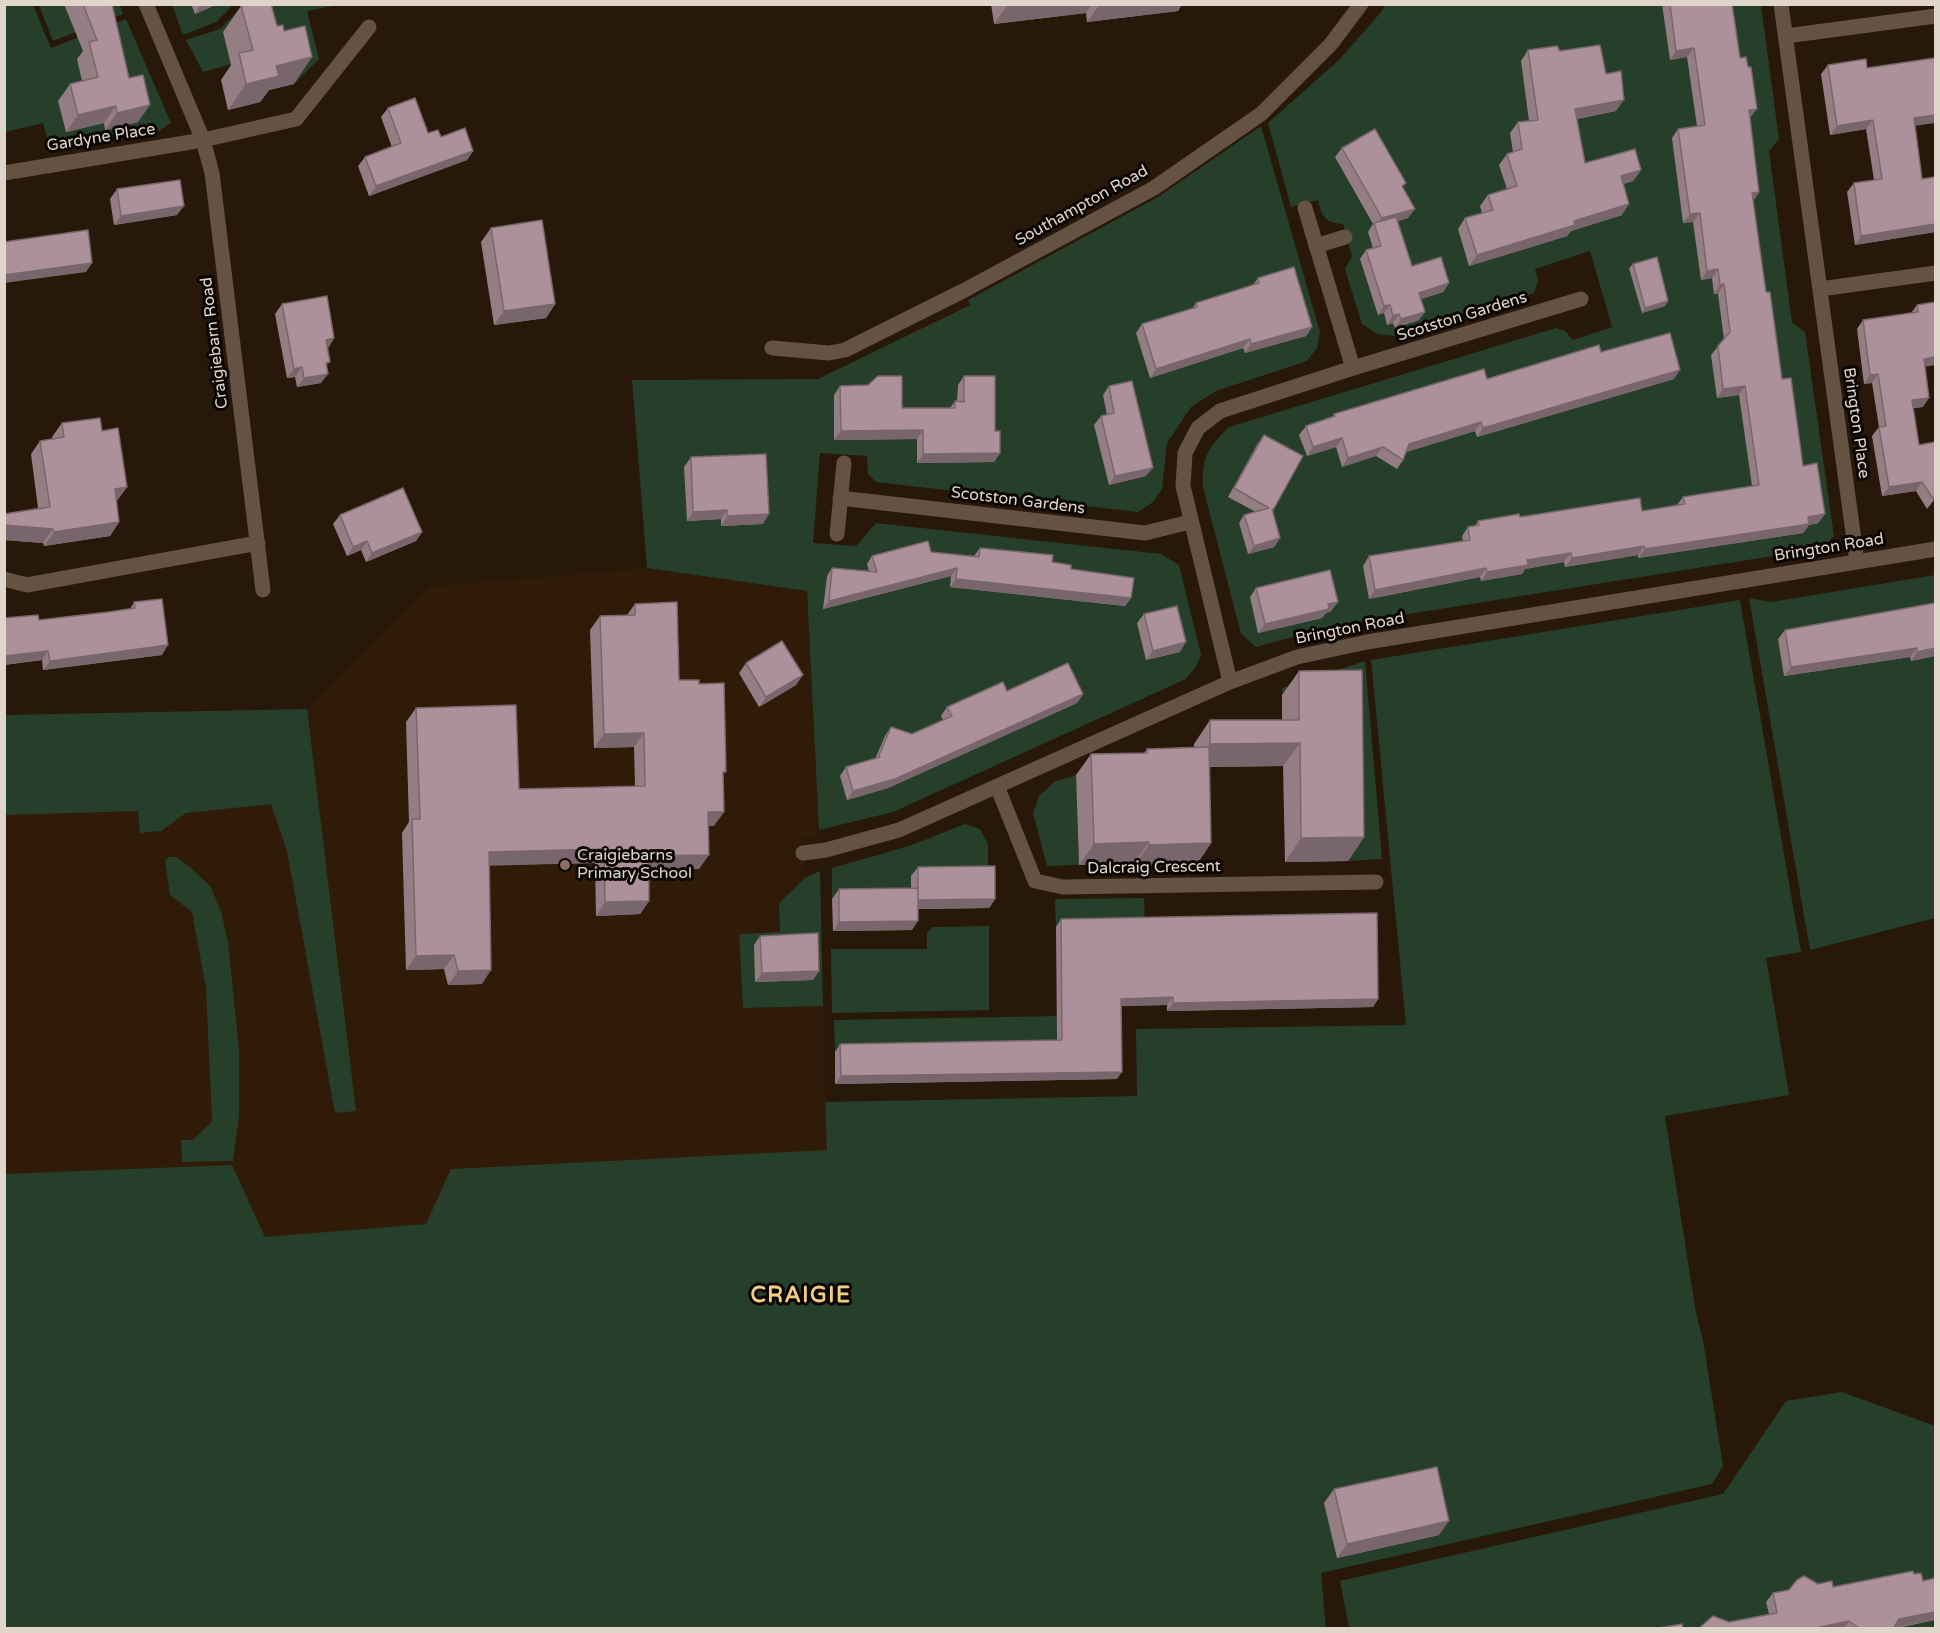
<!DOCTYPE html>
<html>
<head>
<meta charset="utf-8">
<style>
  body { margin:0 }
  #map { position:relative; width:1940px; height:1633px; overflow:hidden; background:#271809; font-family:"Varela Round",sans-serif }
  canvas { display:block }
  .frame { position:absolute; inset:0; border:6px solid #e0d5cb; pointer-events:none }
</style>
</head>
<body>
<div id="map">
<canvas width="1940" height="1633"></canvas>
<div class="frame"></div>
</div>
<script>
const c = document.querySelector('canvas').getContext('2d');
c.lineJoin = 'round';
function paint(path, color) {
  c.fillStyle = color;
  c.fill(path, 'evenodd');
}
function strokePath(path, color, width, dash) {
  c.strokeStyle = color;
  c.lineWidth = width;
  c.lineCap = dash ? 'butt' : 'round';
  c.setLineDash(dash || []);
  c.stroke(path);
}
function drawText(font, color, halo, rows, align = 'center') {
  c.font = font + ' "Varela Round",sans-serif';
  c.lineWidth = 6;
  c.setLineDash([]);
  c.textBaseline = 'middle';
  c.strokeStyle = halo;
  c.fillStyle = color;
  for (const [text, x, y, turn = 0] of rows) {
    c.save();
    c.translate(x, y);
    c.rotate((+turn || 0) * Math.PI / 180);
    c.textAlign = isNaN(turn) ? turn : align;
    if (halo) c.strokeText(text, 0, 0);
    c.fillText(text, 0, 0);
    c.restore();
  }
}
paint(new Path2D(`
  M647 568 807 591 819 836 801 839 806 877 779 903 780 932 739 934 743 1008 823 1006 825 1102 854 1628H5L4 715 307 709 430 587Z`), '#2f1b07');
paint(new Path2D(`
  M4 5H33L51 48 126 19 171 123 159 131 50 149 43 123 5 132Z
  M39 5H120L123 14 53 41Z
  M172 5H191L195 13 218 5H233L216 22 183 35Z
  M244 5H338L307 11 319 59 294 84 286 52 223 32 231 64 203 72 186 40 220 29Z
  M1385 5H1761L1779 139 1769 151 1792 322 1805 332 1834 536 1823 548 1333 626 1256 647 1241 634 1203 487C1202 456 1207 449 1229 427L1556 328 1565 331 1573 340 1612 327 1590 251 1535 269 1538 281 1534 293 1395 336 1377 334 1362 324 1345 269 1352 256 1343 224C1324 223 1322 216 1318 200L1291 207 1268 123 1339 60 1381 12Z
  M1261 126 1320 332 1317 348 1307 361 1216 391 1191 407 1167 443 1162 489 1153 502 1138 512 876 482 868 474 867 456 820 453 813 543 856 546 876 523 1161 554 1179 565 1201 655 1196 667 1186 679 893 812 819 830 807 591 647 568 632 380 818 379 970 305 968 300 1158 197Z
  M1935 575V918L1810 950 1749 598 1771 602Z
  M1740 600 1801 952 1766 958 1789 1095 1665 1116 1696 1313 1703 1340 1723 1466 1712 1484 1321 1573 1326 1628H5L4 1174 232 1165 265 1237 426 1224 451 1169 827 1150 825 1102 1137 1096 1136 1029 1406 1025 1371 660Z
  M1365 661 1382 859 1348 861 1345 694 1282 695V688Z
  M307 709 356 1111 335 1113 287 851 271 804 186 813 161 831 140 833 138 811 5 815V715Z
  M1076 775 1079 865 1047 866 1033 813 1039 796 1054 782Z
  M965 824 980 829 988 844V876H912L911 898 832 899V868L909 846Z
  M168 857H176L190 867 210 886 221 911 228 942 239 1049V1115L233 1161 182 1162 181 1140H193L212 1121 206 988 192 912 170 895 165 861Z
  M820 871 823 1006 743 1008 739 934 780 932 779 903 806 877Z
  M1144 898 1145 925 1056 927 1055 899Z
  M989 926V1010L832 1013 831 949H927V932L933 927Z
  M1116 1015V1047L835 1052 834 1020Z
  M1842 1392 1935 1426V1628H1349L1340 1581 1723 1494 1786 1401Z`), '#253f2a');
strokePath(new Path2D(`
  M146 4 203 140 212 173 263 590
  M1781 4 1857 562
  M1786 36 1936 16
  M4 173 203 140 296 119 369 27
  M1305 208 1353 368
  M1316 246 1345 237
  M1820 289 1936 273
  M772 348 829 353 845 350 963 291 1154 188 1261 114 1331 44 1361 4
  M840 498 1145 533 1190 522
  M837 534 844 463
  M4 579 27 585 258 543
  M1230 682 1183 486 1185 453 1198 428 1220 411 1353 368 1581 299
  M997 786 1035 881 1063 887 1376 882
  M803 853 826 850 899 830 1230 682 1297 657 1367 642 1936 549`), '#645242', 15);
paint(new Path2D(`
  M64 4H112L138 122 105 130 104 123 66 132 58 101 70 84 82 81 77 59 83 51Z
  M191 4H218L195 14Z
  M991 4H1182L1178 11 1087 22 1086 13 994 24Z
  M1662 4H1732L1750 118 1759 192 1753 201 1766 292 1782 379 1803 466 1825 514 1818 523 1809 525 1803 533 1638 558V555L1565 567 1564 562 1525 569 1522 574 1481 581 1480 577 1369 599 1363 566 1369 556 1463 541 1462 536 1468 527 1475 526 1478 521 1520 517 1642 511 1677 505 1683 497 1752 486 1739 395 1717 398 1711 355 1724 339 1718 294H1714L1712 278 1701 280 1693 222 1683 223 1672 138 1678 129 1697 126 1687 57 1670 60Z
  M241 6 277 26 294 84 269 90 260 102 228 110 221 80 231 65 223 32Z
  M1528 50 1560 51 1606 74 1616 111 1577 119 1585 163 1641 170 1633 181 1623 184 1622 215 1571 231 1567 236 1469 266 1458 229 1465 218 1482 213 1480 206 1488 195 1507 189 1499 165 1507 154 1513 152 1510 133 1518 122 1529 121 1521 61Z
  M1828 65 1867 68 1915 126 1922 179 1935 177V232L1855 245 1847 192 1854 183 1874 180 1866 129 1830 135 1821 74Z
  M388 108 428 133 441 137 473 151 467 160 369 196 358 166 365 157 392 147 381 117Z
  M1342 148 1403 188 1408 218 1398 221 1412 266 1449 283 1443 292 1421 299 1419 320 1395 328 1393 323 1387 325 1384 313 1378 315 1360 259 1366 250 1373 248 1368 232 1373 224 1335 157Z
  M117 189 177 215 114 225 110 199Z
  M491 228 555 304 546 318 494 325 481 242Z
  M1633 264 1665 306 1642 313 1629 268Z
  M1258 278 1312 327 1306 336 1245 353 1243 348 1150 378 1136 333 1142 324 1192 309 1196 303 1253 285Z
  M282 304 334 338 328 348 327 367 321 383 297 387 295 377 287 378 275 314Z
  M1917 305 1925 367 1923 407 1913 408 1919 445 1934 500 1927 509 1916 491 1882 496 1872 436 1879 427 1872 383 1864 384 1857 329 1863 320 1911 313Z
  M1601 352 1674 379 1477 437 1475 431 1406 452 1403 460 1397 469 1376 456 1342 467 1336 447 1307 456 1299 435 1306 426 1333 417 1334 414Z
  M964 376 995 431 1000 453 994 462 917 463V439L834 440V395L840 386 868 385 902 408H950L955 401H957L958 385Z
  M1109 386 1146 476 1109 485 1094 425 1101 416 1107 415 1103 395Z
  M62 423 102 431 127 487 116 501 119 522 110 536 44 546 43 543 4 540V514L38 508 31 454 40 441 52 439V437Z
  M1264 435 1303 456 1273 511 1280 538 1274 547 1248 554 1239 523 1244 515 1256 512 1228 497 1258 443Z
  M691 457 763 524 721 526V519L687 521 684 467Z
  M340 515 422 532 416 541 366 562 361 550 347 556 333 524Z
  M980 548 1052 562 1071 569 1131 598 1125 606 950 587 951 576 823 609 827 576 832 568 869 571 867 564 872 556 931 552 974 556Z
  M1256 588 1338 602 1331 611 1326 613 1322 618 1258 633 1250 597Z
  M134 602 162 655 43 670 42 660 4 665V618L39 620 130 609Z
  M1935 603V656L1911 661 1910 657 1784 676 1778 639 1785 630Z
  M635 604 679 680 699 684 723 777 714 826H708L699 869 649 870V901L640 914 596 916 595 863 489 865 482 984 448 985 444 969 406 970 402 833 409 822 406 722 416 708 519 789 635 786 634 747 594 748 590 630 600 616 627 615Z
  M1144 614 1180 652 1146 660 1137 623Z
  M746 663 796 685 759 707 739 673Z
  M1299 671 1364 837 1348 861 1285 862 1283 766 1209 767 1211 843 1197 864 1134 866V863L1079 865 1076 775 1091 754 1144 753 1147 749 1194 747V744L1210 720H1282V695Z
  M1007 691 1083 694 1077 703 888 788 847 800 840 776 846 767 875 759 885 736 891 727 912 734 943 720 941 716 947 707Z
  M918 867 995 899 989 908 918 909 912 930 833 931 832 899 839 889 911 888V876Z
  M1061 919 1378 999 1373 1007 1167 1011V1005L1121 1006 1117 1079 835 1084V1052L840 1044 1057 1040 1056 927Z
  M760 936 819 971 813 980 755 982 754 945Z
  M1334 1489 1439 1535 1337 1558 1324 1503Z
  M1914 1574 1923 1581 1935 1620 1893 1629H1698L1769 1614 1766 1602 1773 1593 1818 1584 1833 1587Z`), '#957d84');
paint(new Path2D(`
  M201 4H218L195 14Z
  M1008 4H1092L1086 13 994 24Z
  M1100 4H1182L1178 11 1087 22Z
  M1694 48 1687 57 1670 60 1676 51Z
  M312 57 294 84 269 90 260 102 228 110 246 84 276 66Z
  M1624 100 1616 111 1567 120 1575 109Z
  M150 105 138 122 105 130 117 113Z
  M116 106 104 123 66 132 78 115Z
  M1757 109 1750 118 1742 119 1749 110Z
  M1935 115V123L1907 127 1914 118Z
  M1873 120 1866 129 1830 135 1837 126Z
  M473 151 467 160 369 196 376 186Z
  M1641 170 1633 181 1613 187 1621 176Z
  M1759 192 1753 201 1752 193Z
  M1629 204 1622 215 1571 231 1567 236 1469 266 1477 255 1574 221Z
  M184 206 177 215 114 225 121 216Z
  M1415 209 1408 218 1375 227 1382 218Z
  M1700 213 1693 222 1683 223 1690 214Z
  M1935 224V232L1855 245 1861 236Z
  M92 263 86 272 4 283V275Z
  M1718 269 1712 278 1701 280 1707 271Z
  M1449 283 1443 292 1413 302 1419 293Z
  M1724 284 1718 294H1714L1720 285Z
  M1668 301 1665 306 1642 313 1645 308Z
  M555 304 546 318 494 325 504 311Z
  M1390 305 1384 313 1378 315 1384 306Z
  M1425 312 1419 320 1395 328 1401 319Z
  M1399 314 1393 323 1387 325 1393 316Z
  M1312 327 1306 336 1245 353 1251 344Z
  M334 338 328 348 326 340Z
  M1250 339 1243 348 1150 378 1156 369Z
  M1935 357V365L1918 368 1924 359Z
  M302 367 295 377 287 378 294 369Z
  M1680 370 1674 379 1477 437 1483 428Z
  M328 374 321 383 297 387 304 378Z
  M1878 374 1872 383 1864 384 1870 375Z
  M1745 386 1739 395 1717 398 1723 389Z
  M1929 398 1923 407 1906 409 1912 400Z
  M1481 422 1475 431 1403 453 1409 444Z
  M923 430 917 439 834 440 841 431Z
  M1342 438 1336 447 1307 456 1313 447Z
  M1383 447 1376 456 1342 467 1348 458Z
  M1000 453 994 462 917 463 923 454Z
  M1153 468 1146 476 1109 485 1115 476Z
  M1922 482 1916 491 1882 496 1889 487Z
  M127 487 117 501 105 503 115 489Z
  M727 510 721 519 687 521 693 512Z
  M769 514 763 524 721 526 727 516Z
  M1825 514 1818 523 1809 525 1803 533 1638 558 1645 549Z
  M119 522 110 536 44 546 54 532Z
  M4 525 53 529 43 543 4 540Z
  M422 532 416 541 366 562 372 553Z
  M1280 538 1274 547 1248 554 1254 546Z
  M367 541 361 550 347 556 353 547Z
  M1644 546 1638 555 1565 567 1572 558Z
  M1571 553 1564 562 1525 569 1522 574 1481 581 1487 572 1527 560Z
  M957 568 951 576 823 609 829 601Z
  M1486 568 1480 577 1369 599 1375 590Z
  M956 579 1131 598 1125 606 950 587Z
  M1338 602 1331 611 1326 613 1322 618 1258 633 1265 624Z
  M1186 642 1180 652 1146 660 1153 651Z
  M168 645 162 655 43 670 50 661Z
  M1917 648 1910 657 1784 676 1791 667Z
  M1935 648V656L1911 661 1917 652Z
  M48 651 42 660 4 665V656Z
  M803 675 796 685 759 707 766 697Z
  M1083 694 1077 703 888 788 847 800 853 791Z
  M644 733 634 747 594 748 604 734Z
  M1300 743 1283 766 1194 767 1210 744Z
  M708 812H724L714 826H698Z
  M1364 837 1348 861 1285 862 1301 838Z
  M1149 842 1134 863 1079 865 1094 844Z
  M1211 843 1197 864 1134 866 1149 845Z
  M604 849 595 863 479 866 489 852Z
  M709 855 699 869 639 870 649 856Z
  M995 899 989 908 912 909 918 900Z
  M649 901 640 914 596 916 605 902Z
  M918 921 912 930 833 931 839 922Z
  M454 955 444 969 406 970 416 956Z
  M491 970 482 984 448 985 458 971Z
  M819 971 813 980 755 982 762 973Z
  M1173 997 1167 1005 1116 1006 1121 999Z
  M1378 999 1373 1007 1167 1011 1173 1003Z
  M1122 1072 1117 1079 835 1084 841 1076Z
  M1449 1521 1439 1535 1337 1558 1347 1544Z
  M1935 1612V1620L1892 1628 1899 1619Z
  M1849 1621 1844 1629H1811Z`), '#79666c');
const building = new Path2D(`
  M83 4H112L129 78 143 75 150 105 117 113 116 106 78 115 70 84 98 77 89 42 97 40Z
  M247 4H271L277 26 283 25 284 31 305 26 312 57 276 66 279 76 246 84 239 53 253 50 241 6Z
  M1670 4H1732L1740 58 1746 57 1748 67H1751L1757 109 1749 110 1759 192 1752 193 1766 292H1770L1782 379 1791 378 1803 466 1817 463 1825 514 1808 517 1809 524 1645 549 1644 546 1572 558 1571 553 1527 560 1528 565 1487 572 1486 568 1375 590 1369 556 1470 540 1468 527 1479 525 1478 521 1519 514 1520 517 1640 498 1642 511 1685 504 1683 497 1759 485 1745 386 1723 389 1718 346 1730 332 1724 284 1720 285 1718 269 1707 271 1700 213 1690 214 1678 129 1705 125 1694 48 1676 51Z
  M1600 45 1606 74 1621 71 1624 100 1575 109 1585 163 1635 149 1641 170 1621 176 1629 204 1574 221 1575 225 1477 255 1465 218 1493 210 1488 195 1517 186 1507 154 1522 149 1518 122 1538 120 1528 50 1557 46 1560 51Z
  M1935 58V115L1914 118 1922 179 1935 177V224L1861 236 1854 183 1882 179 1873 120 1837 126 1828 65 1866 59 1867 68Z
  M415 98 428 133 438 130 441 137 465 128 473 151 376 186 365 157 401 143 388 108Z
  M1375 129 1406 183 1402 186 1415 209 1382 218 1342 148Z
  M180 180 184 206 121 216 117 189Z
  M1396 217 1412 266 1441 257 1449 283 1419 293 1425 312 1401 319 1399 314 1393 316 1390 305 1384 306 1366 250 1381 246 1374 223Z
  M542 220 555 304 504 311 491 228Z
  M88 230 92 263 4 275V242Z
  M1657 257 1668 301 1645 308 1633 264Z
  M1294 267 1312 327 1251 344 1250 339 1156 369 1142 324 1197 307 1196 303 1259 283 1258 278Z
  M327 296 334 338 326 340 330 362 326 363 328 374 304 378 302 367 294 369 282 304Z
  M1935 302V357L1924 359 1929 398 1912 400 1919 445 1935 442V494L1934 500 1922 482 1889 487 1879 427 1886 426 1878 374 1870 375 1863 320 1918 312 1917 305Z
  M1670 333 1680 370 1483 428 1481 422 1409 444 1403 460 1383 447 1348 458 1342 438 1313 447 1306 426 1335 416 1334 414 1484 369 1487 379 1599 345 1601 352Z
  M878 376H902V408H955V401L964 402V376H995V431H1000V453L923 454V430L841 431 840 386 868 385Z
  M1132 381 1153 468 1115 476 1101 416 1114 413 1109 386Z
  M100 418 102 431 118 428 127 487 115 489 119 522 54 532 53 529 4 525V514L50 507 40 441 64 437 62 423Z
  M1264 435 1303 456 1273 510 1272 509 1280 538 1254 546 1244 515 1269 508 1234 488Z
  M766 454 769 514 727 516V510L693 512 691 457Z
  M403 488 422 532 372 553 367 541 353 547 340 515Z
  M928 541 931 552 979 557 980 548 1053 555 1052 562 1071 565V569L1134 578 1131 598 956 579 957 568 829 601 832 568 877 572 872 556Z
  M1330 570 1338 602 1328 604 1329 609 1265 624 1256 588Z
  M162 599 168 645 50 661 48 651 4 656V618L38 615 39 620 109 612 135 608 134 602Z
  M677 602 679 680H699V684L724 683 726 772H723L724 812H708L709 855 649 856V901L605 902 604 849 489 852 491 970 458 971 454 955 416 956 412 819H420L416 708 516 705 519 789 645 786 644 733 604 734 600 616 635 615V604Z
  M1935 603V648L1917 652V648L1791 667 1785 630Z
  M1177 606 1186 642 1153 651 1144 614Z
  M782 641 803 675 766 697 746 663Z
  M1068 663 1083 694 895 779 853 791 846 767 880 757 879 755 891 727 912 734 952 716 947 707 1003 682 1007 691Z
  M1362 670 1364 837 1301 838 1300 743 1210 744V720H1299V671Z
  M1209 747 1211 843 1149 845V842L1094 844 1091 754 1147 753V749Z
  M995 866V899L918 900V867Z
  M918 888V921L839 922V889Z
  M1377 913 1378 999 1173 1003V997L1121 999 1122 1072 841 1076 840 1044 1062 1040 1061 919Z
  M818 933 819 971 762 973 760 936Z
  M1437 1467 1449 1521 1347 1544 1334 1489Z
  M1913 1571 1914 1574 1921 1573 1923 1581 1935 1578V1612L1899 1619 1893 1629H1860L1849 1621 1811 1629H1698L1713 1616 1729 1622 1777 1613 1773 1593 1789 1590 1797 1580 1804 1576 1818 1584 1832 1581 1833 1587Z
  M1682 1624 1683 1629H1653Z`);
paint(building, '#ad919a');
strokePath(building, '#79666c', 1.5);
for (const [x, y, r, color] of [
  [565,865,6,"#8d6e63"]
]) {
  const dot = new Path2D();
  dot.arc(x, y, r, 0, 2 * Math.PI);
  c.fillStyle = color;
  c.fill(dot);
  strokePath(dot, '#0b0502', 2);
}
drawText('16px', '#e0d5cb', '#0b0502', [
  ["Gardyne Place",101,138,-9],
  ["Southampton Road",1082,206,-29],
  ["Scotston Gardens",1462,317,-17],
  ["Craigiebarn Road",215,343,-97],
  ["Brington Place",1856,423,82],
  ["Scotston Gardens",1018,501,7],
  ["Brington Road",1829,548,-9],
  ["Brington Road",1350,629,-11],
  ["Dalcraig Crescent",1154,868,-1]
]);
drawText('16px', '#e0d5cb', '#0b0502', [
  ["Craigiebarns",577,856],
  ["Primary School",577,874]
], 'left');
c.letterSpacing = '1.5px';
drawText('bold 22px', '#f0cd84', '#0b0502', [
  ["CRAIGIE",801,1296]
]);
c.letterSpacing = '0px';
</script>
</body>
</html>
